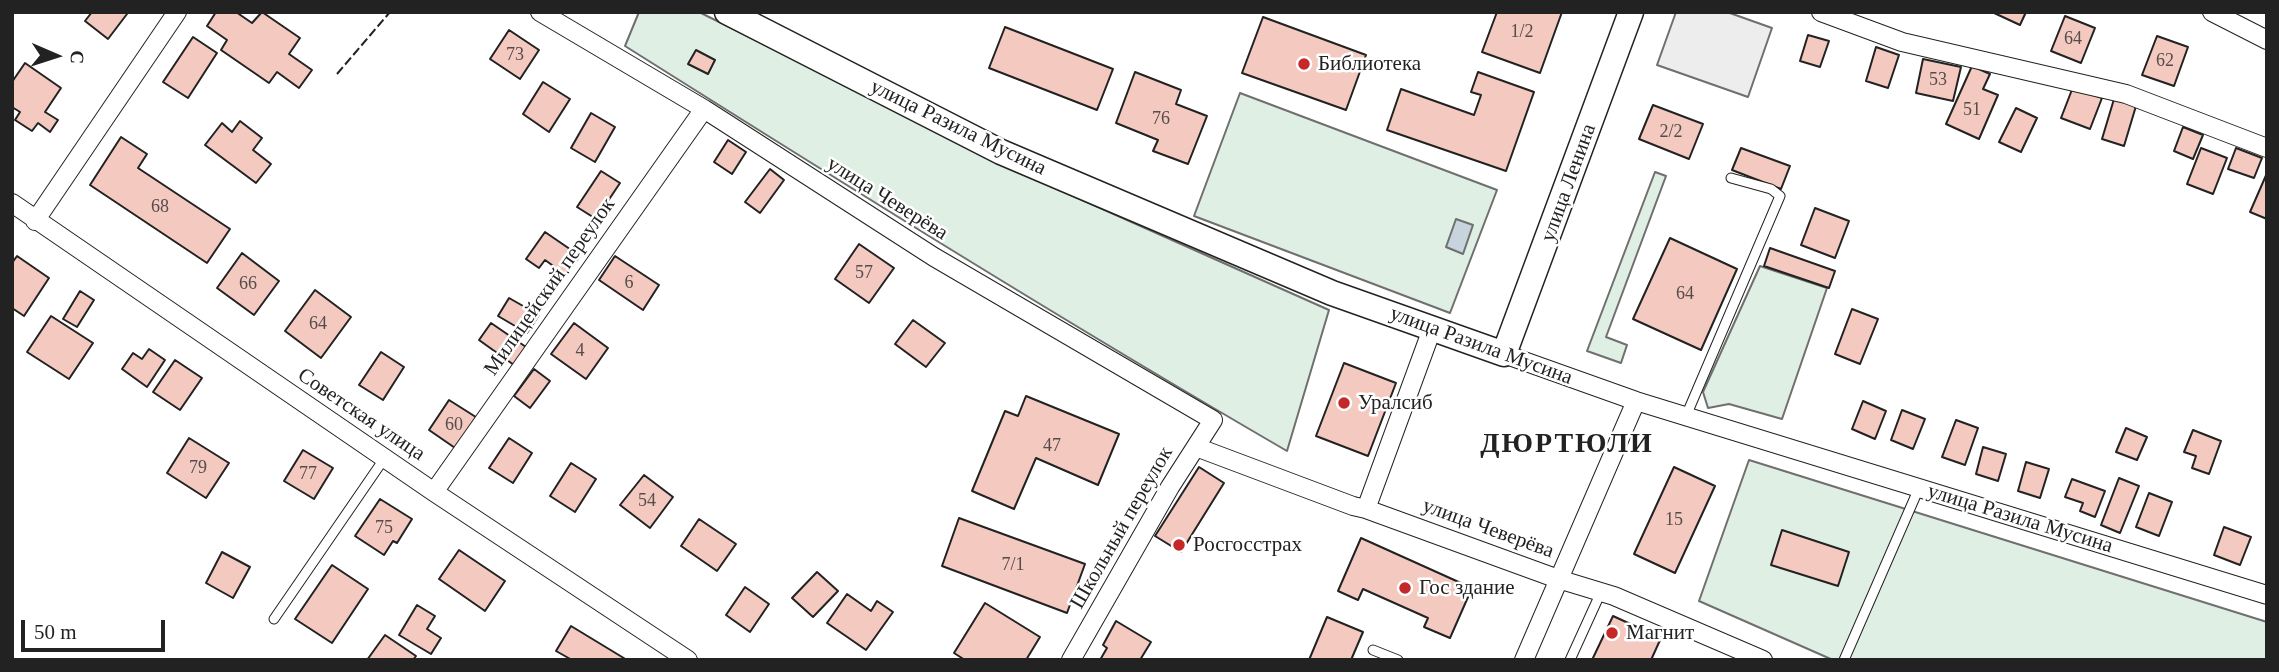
<!DOCTYPE html>
<html>
<head>
<meta charset="utf-8">
<style>
  body { margin:0 }
  #map { position:relative; width:2279px; height:672px; overflow:hidden; background:#fff; font-family:Georgia,serif }
  canvas { display:block }
  .frame { position:absolute; inset:0; border:14px solid #222; pointer-events:none }
  .north { position:absolute; left:21px; top:21px; width:70px; height:70px; -webkit-text-stroke:5px #fff; paint-order:stroke; rotate:93deg; font-size:19px; font-weight:700; line-height:28px; text-align:center; color:#222 }
  .north::after { content:''; display:block; margin:auto; width:24px; height:32px; background:#222; clip-path:polygon(50% 0,100% 100%,50% 72%,0 100%) }
  .scale { position:absolute; left:21px; top:620px; width:144px; height:32px; box-sizing:border-box; border:4px solid #222; border-top:0; padding-left:9px; font-size:21px; line-height:24px; white-space:nowrap; color:#222; -webkit-text-stroke:5px #fff; paint-order:stroke }
</style>
</head>
<body>
<div id="map">
<canvas width="2279" height="672"></canvas>
<div class="frame"></div>
<div class="north">С</div>
<div class="scale">50 m</div>
</div>
<script>
const c = document.querySelector('canvas').getContext('2d');
c.lineJoin = 'round';
function paint(path, color) {
  c.fillStyle = color;
  c.fill(path, 'evenodd');
}
function strokePath(path, color, width, dash) {
  c.strokeStyle = color;
  c.lineWidth = width;
  c.lineCap = dash ? 'butt' : 'round';
  c.setLineDash(dash || []);
  c.stroke(path);
}
function drawText(font, color, halo, rows, align = 'center') {
  c.font = font + ' Georgia,serif';
  c.lineWidth = 5;
  c.setLineDash([]);
  c.textBaseline = 'middle';
  c.strokeStyle = halo;
  c.fillStyle = color;
  for (const [text, x, y, turn = 0] of rows) {
    c.save();
    c.translate(x, y);
    c.rotate((+turn || 0) * Math.PI / 180);
    c.textAlign = isNaN(turn) ? turn : align;
    if (halo) c.strokeText(text, 0, 0);
    c.fillText(text, 0, 0);
    c.restore();
  }
}
const green = new Path2D(`
  M639 12H699L1035 179 1329 310 1287 451C1063 321 844 184 625 46Z
  M1240 93 1497 190 1450 313 1194 216Z
  M1655 172 1666 176 1606 337 1627 345 1621 363 1587 351Z
  M1760 266 1827 288 1782 419 1729 404 1708 408 1703 392Z
  M1749 460 2267 622V660H1833L1699 601Z`);
paint(green, '#e0efe3');
strokePath(green, '#6f6f6f', 2);
const parking = new Path2D(`
  M1676 12H1727L1772 28 1748 97 1657 65Z`);
paint(parking, '#ededed');
strokePath(parking, '#6f6f6f', 2);
const water = new Path2D(`
  M1456 219 1473 225 1463 254 1446 247Z`);
paint(water, '#c7d3dd');
strokePath(water, '#6f6f6f', 2);
const building = new Path2D(`
  M92 12H124L127 14 108 39 85 21Z
  M216 12H236L252 23 262 12 300 38 289 54 312 70 299 88 277 72 269 83 221 50 227 40 207 26Z
  M1497 12H1562L1540 73 1482 52Z
  M1992 12H2026L2020 25Z
  M2065 16 2095 28 2081 63 2051 51Z
  M1263 17 1366 55 1346 110 1242 73Z
  M1005 27 1113 69 1097 110 989 68Z
  M509 30 539 50 520 79 490 59Z
  M1808 35 1829 41 1820 67 1800 61Z
  M2157 36 2188 47 2174 86 2142 75Z
  M193 37 217 53 188 98 163 82Z
  M1876 47 1899 55 1888 88 1866 81Z
  M696 50 715 60 708 74 688 64Z
  M1923 59 1961 67 1953 101 1916 93Z
  M25 63 61 88 45 112 58 120 50 132 38 123 32 131 15 120 20 112 12 107V82Z
  M1972 66 1990 74 1983 89 1998 95 1979 139 1946 124Z
  M1135 72 1181 90 1176 104 1207 116 1188 164 1153 151 1158 140 1116 123Z
  M1478 72 1534 92 1506 171 1387 130 1401 89 1474 115 1481 95 1471 92Z
  M543 82 570 99 549 132 523 114Z
  M2073 87 2102 98 2090 129 2061 118Z
  M2114 99 2136 106 2124 146 2102 139Z
  M1653 105 1703 124 1689 159 1639 139Z
  M2016 108 2037 118 2021 152 1999 142Z
  M591 113 615 127 595 162 571 148Z
  M240 121 262 138 253 150 271 164 256 183 205 145 222 123 232 132Z
  M2183 127 2203 135 2193 159 2174 151Z
  M121 137 147 154 138 168 230 229 207 263 90 185Z
  M728 140 746 152 732 174 714 162Z
  M1741 148 1790 166 1781 189 1732 170Z
  M2201 148 2227 158 2213 194 2187 184Z
  M2236 148 2262 158 2254 178 2228 169Z
  M770 169 784 180 760 213 745 202Z
  M601 171 620 183 596 219 577 207Z
  M2267 173V219L2250 212Z
  M1815 208 1849 221 1835 258 1801 245Z
  M545 232 580 256 566 275 545 260 539 268 526 259Z
  M1670 238 1737 269 1701 350 1633 319Z
  M859 244 894 268 869 303 835 279Z
  M1770 248 1835 271 1829 288 1764 266Z
  M242 253 279 281 254 315 217 288Z
  M17 256 49 278 24 316 12 308V263Z
  M615 256 659 285 643 310 599 280Z
  M315 290 351 317 321 358 285 331Z
  M80 291 94 300 77 327 63 319Z
  M509 298 539 315 527 333 498 316Z
  M1852 309 1878 319 1860 364 1835 354Z
  M51 316 93 343 69 379 27 352Z
  M913 320 945 343 926 367 895 344Z
  M491 323 526 347 514 365 479 340Z
  M574 323 608 348 586 379 551 354Z
  M149 349 165 360 147 387 122 369 133 353 142 359Z
  M381 352 404 367 383 400 359 385Z
  M175 360 202 378 180 410 153 392Z
  M1344 363 1396 383 1368 456 1316 436Z
  M534 369 550 381 530 408 514 396Z
  M1026 396 1119 434 1098 485 1036 458 1014 509 972 491 1005 411 1018 416Z
  M449 400 479 419 458 450 429 430Z
  M1863 401 1886 411 1875 439 1852 429Z
  M1902 410 1925 419 1913 449 1891 440Z
  M1956 420 1978 428 1965 465 1942 457Z
  M2126 428 2147 437 2137 460 2116 452Z
  M2193 430 2221 441 2209 474 2192 468 2196 456 2184 452Z
  M189 438 229 463 206 498 167 473Z
  M509 438 532 453 513 483 489 468Z
  M1983 447 2006 454 1998 481 1976 474Z
  M303 450 333 468 314 499 284 481Z
  M2026 462 2049 469 2040 498 2018 491Z
  M571 463 596 479 575 512 550 496Z
  M1199 467 1224 483 1181 552 1155 536Z
  M1674 467 1715 486 1675 573 1634 554Z
  M644 475 673 497 650 528 620 505Z
  M2119 478 2139 486 2120 533 2101 525Z
  M2072 479 2105 491 2095 517 2080 511 2083 503 2065 497Z
  M2149 493 2172 502 2159 536 2136 527Z
  M380 499 412 519 397 543 393 541 384 555 355 536Z
  M959 518 1085 564 1067 613 942 566Z
  M699 519 736 544 717 571 681 546Z
  M2224 527 2251 537 2240 565 2214 555Z
  M1782 530 1849 552 1838 586 1771 565Z
  M1361 538 1472 588 1450 638 1424 627 1428 618 1363 589 1358 600 1338 591Z
  M459 550 505 581 485 611 439 579Z
  M222 552 250 567 233 598 206 583Z
  M332 565 368 589 332 643 295 619Z
  M817 572 838 591 813 617 792 598Z
  M745 587 769 604 750 632 726 615Z
  M847 594 871 611 877 601 893 612 866 650 827 623Z
  M985 603 1040 637 1026 660H965L954 653Z
  M417 605 435 616 427 629 441 638 431 654 399 635Z
  M1613 616 1661 638 1651 660H1592Z
  M1327 617 1363 632 1351 660H1309Z
  M1116 621 1151 642 1140 660H1100L1107 648 1103 645Z
  M571 626 627 660H572L556 651Z
  M385 635 416 656 413 660H367Z`);
paint(building, '#f3c9c0');
strokePath(building, '#222', 2);
const service = new Path2D(`
  M1686 416 1780 196 1771 189 1731 178
  M274 619 384 459
  M1373 650 1398 660
  M1570 660 1601 592
  M1844 660 1919 488`);
const minor = new Path2D(`
  M540 12 704 109 934 257 1213 420 1170 487 1071 660
  M1821 12 1902 42 2126 94 2267 148
  M2212 12 2267 40
  M12 203 434 492 688 660
  M35 221 177 12
  M1504 354 1636 401 2267 595
  M1196 447 1353 506 1366 509 1558 579 1614 596 1763 660
  M434 492 704 109
  M1366 509 1432 329
  M1524 660 1636 401`);
const secondary = new Path2D(`
  M727 12 1001 152 1332 293 1504 354 1631 12`);
strokePath(service, '#222', 11);
strokePath(minor, '#222', 20);
strokePath(secondary, '#222', 27);
strokePath(service, '#fff', 9);
strokePath(minor, '#fff', 18);
strokePath(secondary, '#fff', 24);
strokePath(new Path2D(`
  M337 74 390 12`), '#222', 2, [9, 3.5]);
for (const [x, y, r, color] of [
  [1304,64,7,"#c62828"],
  [1344,403,7,"#c62828"],
  [1179,545,7,"#c62828"],
  [1405,588,7,"#c62828"],
  [1612,633,7,"#c62828"]
]) {
  const dot = new Path2D();
  dot.arc(x, y, r, 0, 2 * Math.PI);
  c.fillStyle = color;
  c.fill(dot);
  strokePath(dot, '#fff', 2.5);
}
drawText('18px', '#564c4a', null, [
  ["1/2",1522,32],
  ["64",2073,39],
  ["73",515,55],
  ["62",2165,61],
  ["53",1938,80],
  ["51",1972,110],
  ["76",1161,119],
  ["2/2",1671,132],
  ["68",160,207],
  ["57",864,273],
  ["6",629,283],
  ["66",248,284],
  ["64",1685,294],
  ["64",318,324],
  ["4",580,351],
  ["60",454,425],
  ["47",1052,446],
  ["79",198,468],
  ["77",308,474],
  ["54",647,501],
  ["15",1674,520],
  ["75",384,528],
  ["7/1",1013,565]
]);
drawText('21px', '#222', '#fff', [
  ["Библиотека",1318,64],
  ["Уралсиб",1358,403],
  ["Росгосстрах",1193,545],
  ["Гос здание",1419,588],
  ["Магнит",1626,633]
], 'left');
drawText('21px', '#222', '#fff', [
  ["улица Разила Мусина",958,128,26],
  ["улица Ленина",1569,183,-70],
  ["улица Чеверёва",887,199,32],
  ["Милицейский переулок",550,287,-55],
  ["улица Разила Мусина",1481,346,20],
  ["Советская улица",361,415,34],
  ["улица Разила Мусина",2020,519,17],
  ["Школьный переулок",1122,528,-60],
  ["улица Чеверёва",1488,529,20]
]);
c.letterSpacing = '2px';
drawText('bold 28px', '#222', '#fff', [
  ["ДЮРТЮЛИ",1567,445]
]);
c.letterSpacing = '0px';
</script>
</body>
</html>
